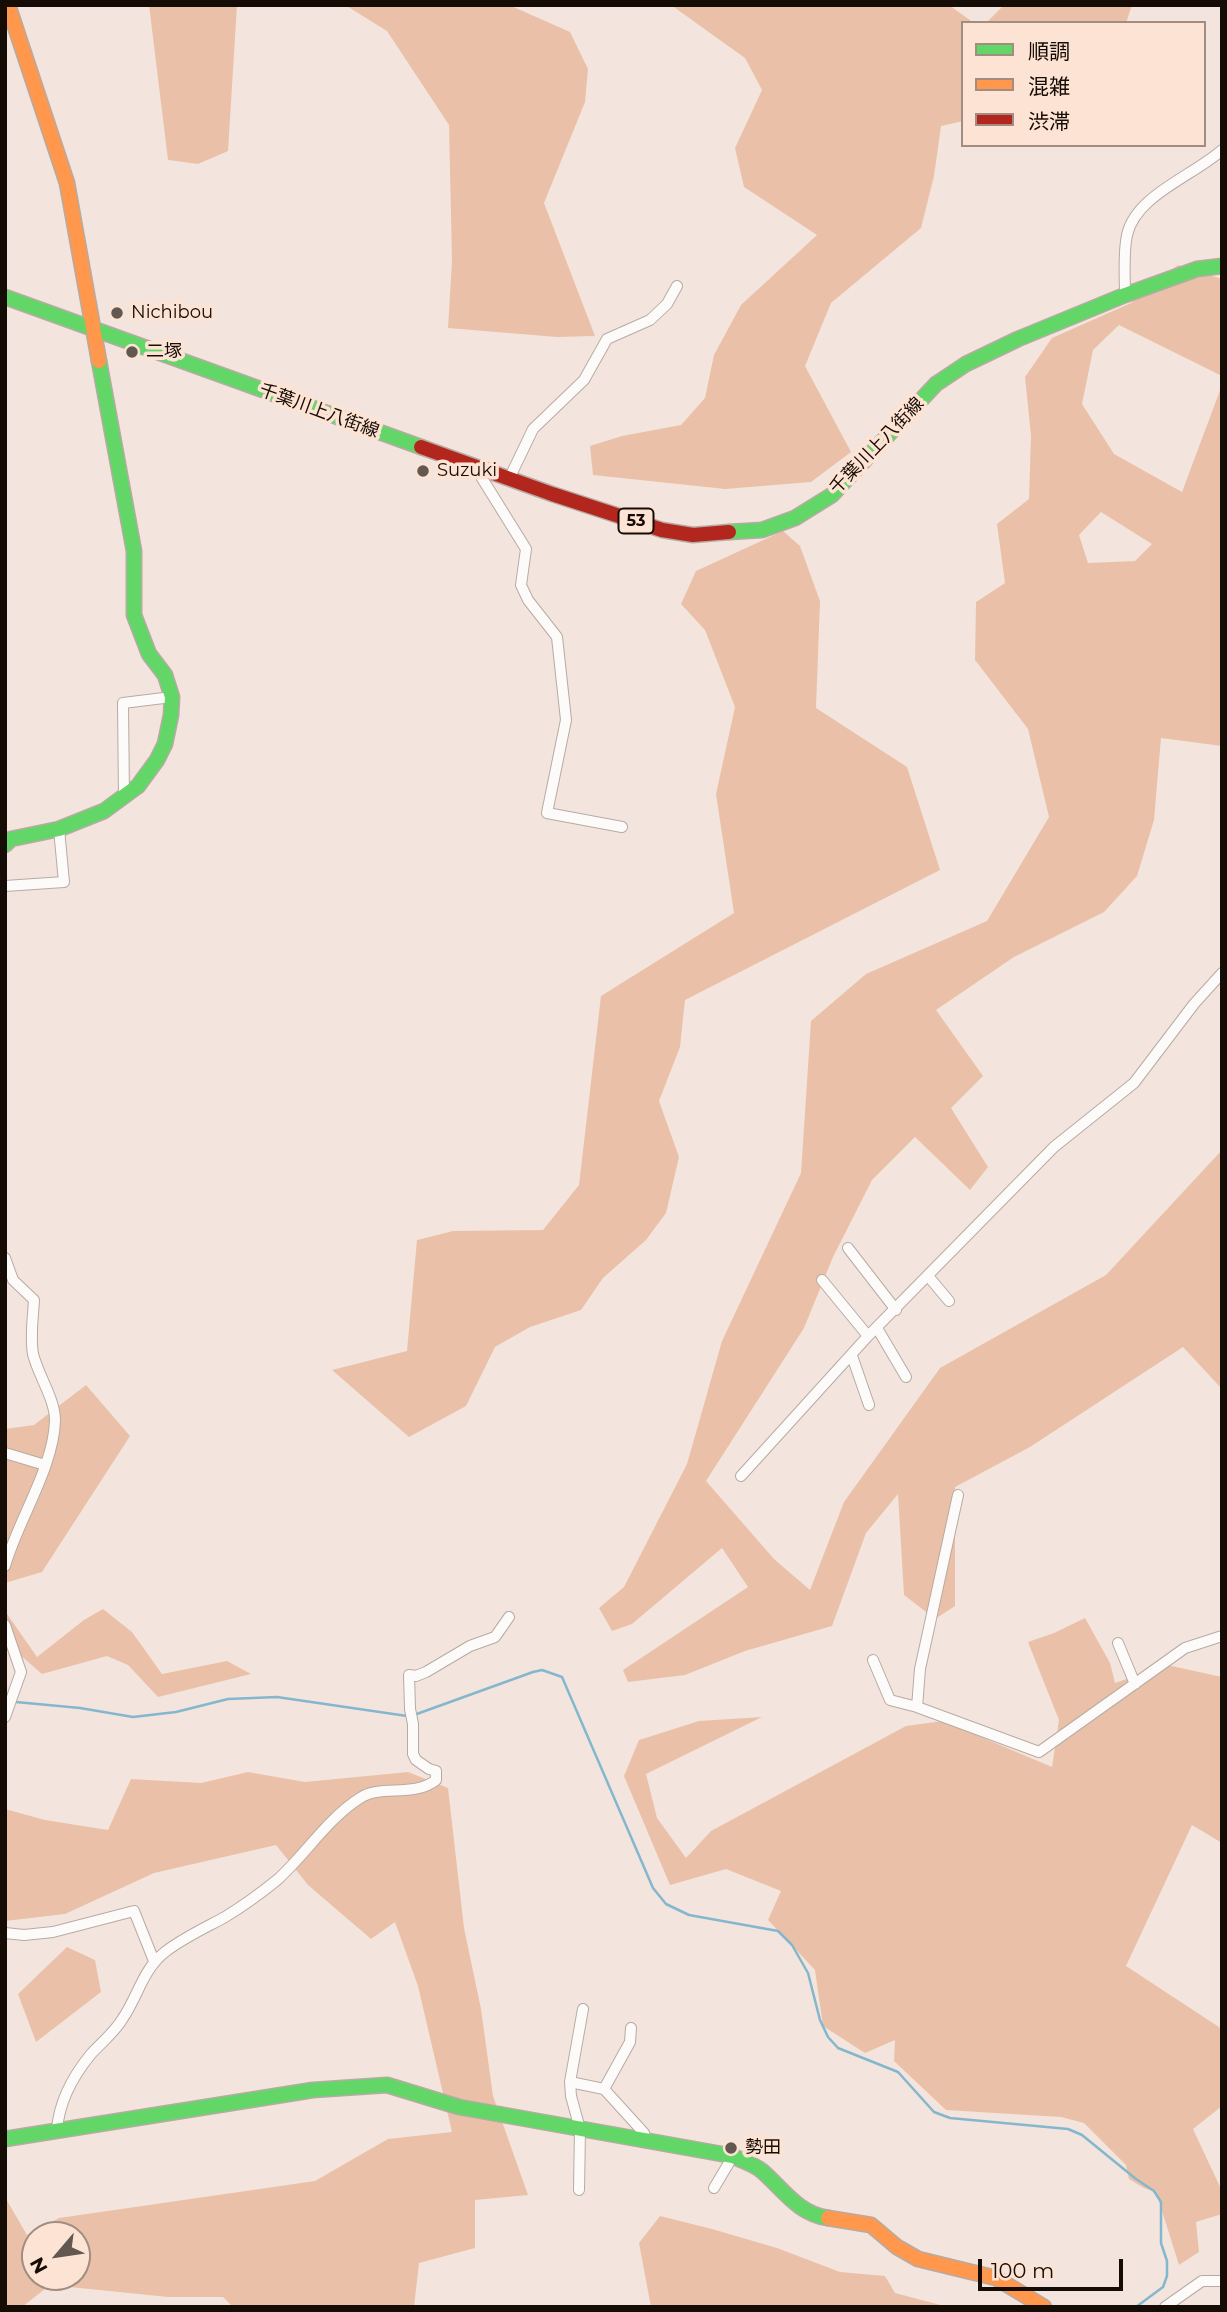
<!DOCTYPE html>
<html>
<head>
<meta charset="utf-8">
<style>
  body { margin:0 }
  #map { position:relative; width:1227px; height:2312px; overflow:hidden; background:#f3e5dd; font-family:Montserrat,"Noto Sans JP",sans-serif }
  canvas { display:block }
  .frame { position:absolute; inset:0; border:7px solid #160c06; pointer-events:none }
  .legend { position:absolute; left:961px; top:21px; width:245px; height:126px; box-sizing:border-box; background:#fde3d3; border:2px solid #a18d81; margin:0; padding:9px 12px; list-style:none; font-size:21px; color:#160c06 }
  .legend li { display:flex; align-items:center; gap:14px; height:35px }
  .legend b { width:35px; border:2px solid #a18d81 }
  .north { position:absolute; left:21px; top:2221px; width:70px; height:70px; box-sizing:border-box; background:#fde3d3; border:2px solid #a18d81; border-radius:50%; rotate:241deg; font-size:19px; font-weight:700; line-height:28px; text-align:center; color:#160c06 }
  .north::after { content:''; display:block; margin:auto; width:24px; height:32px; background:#635851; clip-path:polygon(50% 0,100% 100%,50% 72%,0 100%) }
  .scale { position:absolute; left:978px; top:2259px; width:145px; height:32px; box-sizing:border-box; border:4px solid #160c06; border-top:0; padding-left:9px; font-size:21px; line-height:24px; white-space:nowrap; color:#160c06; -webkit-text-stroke:5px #fde3d3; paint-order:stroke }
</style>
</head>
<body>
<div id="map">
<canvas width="1227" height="2312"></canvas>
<div class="frame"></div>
<ul class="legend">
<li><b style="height:9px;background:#63d668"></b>順調</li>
<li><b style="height:9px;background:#ff974d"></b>混雑</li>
<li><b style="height:9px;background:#b3261e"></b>渋滞</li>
</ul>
<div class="north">N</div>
<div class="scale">100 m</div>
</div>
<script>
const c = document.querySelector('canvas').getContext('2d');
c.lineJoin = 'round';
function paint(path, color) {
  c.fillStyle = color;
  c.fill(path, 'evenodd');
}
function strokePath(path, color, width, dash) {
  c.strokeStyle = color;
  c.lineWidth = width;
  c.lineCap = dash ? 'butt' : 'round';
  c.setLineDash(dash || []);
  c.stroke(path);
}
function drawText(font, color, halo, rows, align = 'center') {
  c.font = font + ' Montserrat,"Noto Sans JP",sans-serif';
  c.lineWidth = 7;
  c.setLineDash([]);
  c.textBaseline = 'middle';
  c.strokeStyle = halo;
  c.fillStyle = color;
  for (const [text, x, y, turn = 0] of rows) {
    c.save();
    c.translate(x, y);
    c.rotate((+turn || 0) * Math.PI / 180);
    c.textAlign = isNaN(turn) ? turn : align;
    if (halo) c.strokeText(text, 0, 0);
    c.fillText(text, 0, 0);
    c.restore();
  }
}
paint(new Path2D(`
  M149 5H237L228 151 198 164 168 160Z
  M345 5H509L570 32 588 69 585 102 544 203 595 336 557 337 448 328 452 261 449 125 387 31Z
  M671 5H949L974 23H963V121L941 126 934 176 921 228 831 303 805 366 851 452 811 482 725 489 593 475 590 446 622 436 681 425 705 398 714 355 741 305 817 235 744 187 735 148 762 90 745 58Z
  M1004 5H1132L1126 23H986Z
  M1178 265 1222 279V376L1119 325 1093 350 1082 404 1114 454 1182 492 1222 385V746L1161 738 1154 820 1137 876 1104 912 1014 957 936 1010 983 1076 951 1108 988 1167 970 1190 915 1137 872 1180 833 1257 804 1328 706 1481 774 1559 810 1590 844 1502 940 1368 1106 1275 1222 1150V1389L1183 1347 1030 1447 955 1487V1606L935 1619 904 1595 898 1494 866 1533 832 1626 745 1651 685 1675 628 1682 623 1670 748 1587 722 1548 632 1624 612 1631 599 1608 624 1587 687 1464 722 1341 801 1173 811 1021 866 974 987 921 1049 817 1028 729 975 660 976 602 1005 583 997 524 1029 499 1031 436 1025 377 1052 338 1131 303ZM1101 512 1152 544 1135 561 1088 563 1079 535Z
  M783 531 800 546 820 601 816 708 907 767 940 870 685 1000 680 1047 659 1101 679 1157 666 1213 646 1240 603 1278 581 1310 530 1327 495 1347 466 1406 409 1437 332 1370 407 1351 417 1240 453 1231 543 1230 579 1185 601 996 734 913 716 794 735 707 705 630 681 604 696 571Z
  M86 1385 130 1436 42 1572 5 1583V1429L34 1425Z
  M103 1609 132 1632 162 1674 227 1661 251 1674 158 1697 128 1665 107 1656 42 1674 5 1642V1611L37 1657 84 1620Z
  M1085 1618 1110 1663 1115 1683 1167 1665 1222 1677V1843L1192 1825 1126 1966 1222 2029V2106L1193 2129 1222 2191V2214L1196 2222 1199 2252 1179 2265 1156 2192 1144 2188 1129 2179 1126 2165 1084 2123 1061 2117 946 2110 894 2061 895 2040 865 2053 823 2026 815 1970 768 1920 781 1891 726 1869 670 1885 624 1776 639 1740 699 1721 762 1717 646 1774 657 1818 686 1858 711 1831 906 1726 943 1721 1052 1767 1059 1720 1028 1642 1054 1633Z
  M248 1772 305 1782 408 1772 448 1788 464 1928 481 2009 493 2096 528 2195 475 2200V2248L419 2263 414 2307H233L223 2297H168L50 2285 22 2307H5V2197L27 2235 59 2218 315 2181 388 2139 452 2132 418 1986 395 1922 371 1939 308 1885 276 1845 154 1873 65 1914 5 1921V1809L45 1820 108 1830 131 1779 201 1783ZM35 2235H77V2277H35Z
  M67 1947 95 1960 101 1992 36 2042 18 1994Z
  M660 2216 712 2229 777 2248 840 2272 885 2276 895 2293 948 2307H651L639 2243Z`), '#eac1a8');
strokePath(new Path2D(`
  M5 1701 80 1708 133 1717 176 1712 228 1699 277 1697 407 1716
  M414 1715 533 1672 542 1670 562 1677 653 1888 666 1904 689 1915 778 1931 792 1945 808 1973 820 2020 828 2037 838 2048 898 2072 934 2112 950 2118 1068 2129 1082 2135 1136 2179 1154 2191 1161 2202V2243L1167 2261V2276L1163 2287 1136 2307`), '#84b7cd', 2.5);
const street = new Path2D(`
  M1125 295C1125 276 1123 254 1127 235 1136 195 1193 176 1222 150
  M475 467 526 549 521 585 528 600 557 637 566 720 547 813 622 827
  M509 479 533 429 584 380 607 339 650 320 667 304 677 286
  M124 798 123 703 172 697
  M5 886 64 882 59 829
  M848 1248 896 1310
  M5 1258 13 1280 34 1300C33 1318 30 1337 33 1354 38 1375 55 1399 55 1420 54 1467 18 1520 5 1566
  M928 1276 949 1301
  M822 1280 868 1336
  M877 1328 906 1377
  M852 1356 869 1405
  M5 1453 45 1465
  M741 1476 868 1336 1054 1147 1134 1083 1194 1004 1222 973
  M5 1625 21 1672 5 1717
  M1118 1643 1135 1684
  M873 1660 890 1700 917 1707 920 1669 958 1495
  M917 1707 1039 1752 1185 1648 1222 1636
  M5 1933 24 1935 53 1932 134 1911 154 1961
  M570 2082 604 2089 644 2133 646 2140
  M604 2089 630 2042 631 2028
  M57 2130C59 2101 73 2076 91 2054 102 2042 115 2032 123 2018 138 1996 143 1969 165 1952 183 1938 205 1928 225 1917 243 1906 261 1893 277 1880 306 1854 327 1819 360 1798 381 1784 413 1798 436 1780V1771L429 1769 416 1760 413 1754V1724L410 1709 409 1675 416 1676 426 1672 470 1646 495 1637 509 1617
  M714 2188 733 2156
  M579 2190 580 2129 571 2096 570 2082 583 2009
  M1165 2307 1202 2281H1222`);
const fast = new Path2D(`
  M5 297 421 447
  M729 532 762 530 795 518 832 495 936 384 966 364 1018 339 1125 295 1197 269 1222 266
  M5 845 11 839 59 829 104 811 138 786 157 760 165 744 171 715 172 697 165 675 149 654 134 615V551L99 361
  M5 2139 313 2090 387 2085 459 2107 733 2156C742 2161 754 2164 762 2171 783 2189 798 2214 828 2218`);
const slow = new Path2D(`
  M8 5 67 183 99 361
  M828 2218 871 2225 897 2247 918 2259 996 2278 1044 2307`);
const jam = new Path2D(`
  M421 447 552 494 662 530 693 535 729 532`);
strokePath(street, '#b6aba3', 12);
strokePath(fast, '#b6aba3', 17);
strokePath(slow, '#b6aba3', 17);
strokePath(jam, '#b6aba3', 17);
strokePath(street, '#fdfbfa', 10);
strokePath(fast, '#63d668', 14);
strokePath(slow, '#ff974d', 14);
strokePath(jam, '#b3261e', 14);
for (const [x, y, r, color] of [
  [117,313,7,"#635851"],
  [132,352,7,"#635851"],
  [423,471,7,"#635851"],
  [731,2148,7,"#635851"]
]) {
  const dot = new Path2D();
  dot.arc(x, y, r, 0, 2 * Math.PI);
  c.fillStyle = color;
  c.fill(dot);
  strokePath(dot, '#fde3d3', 2.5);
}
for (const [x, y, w] of [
  [636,521,35]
]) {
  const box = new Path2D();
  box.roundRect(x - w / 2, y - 12.5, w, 25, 5);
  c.fillStyle = '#fde3d3';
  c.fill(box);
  strokePath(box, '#160c06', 2);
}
drawText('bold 16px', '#160c06', null, [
  ["53",636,521]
]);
drawText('18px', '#160c06', '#fde3d3', [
  ["Nichibou",131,313],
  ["二塚",146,352],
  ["Suzuki",437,471],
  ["勢田",745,2148]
], 'left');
drawText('18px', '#160c06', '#fde3d3', [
  ["千葉川上八街線",319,411,20],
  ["千葉川上八街線",877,446,-46]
]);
</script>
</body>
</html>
